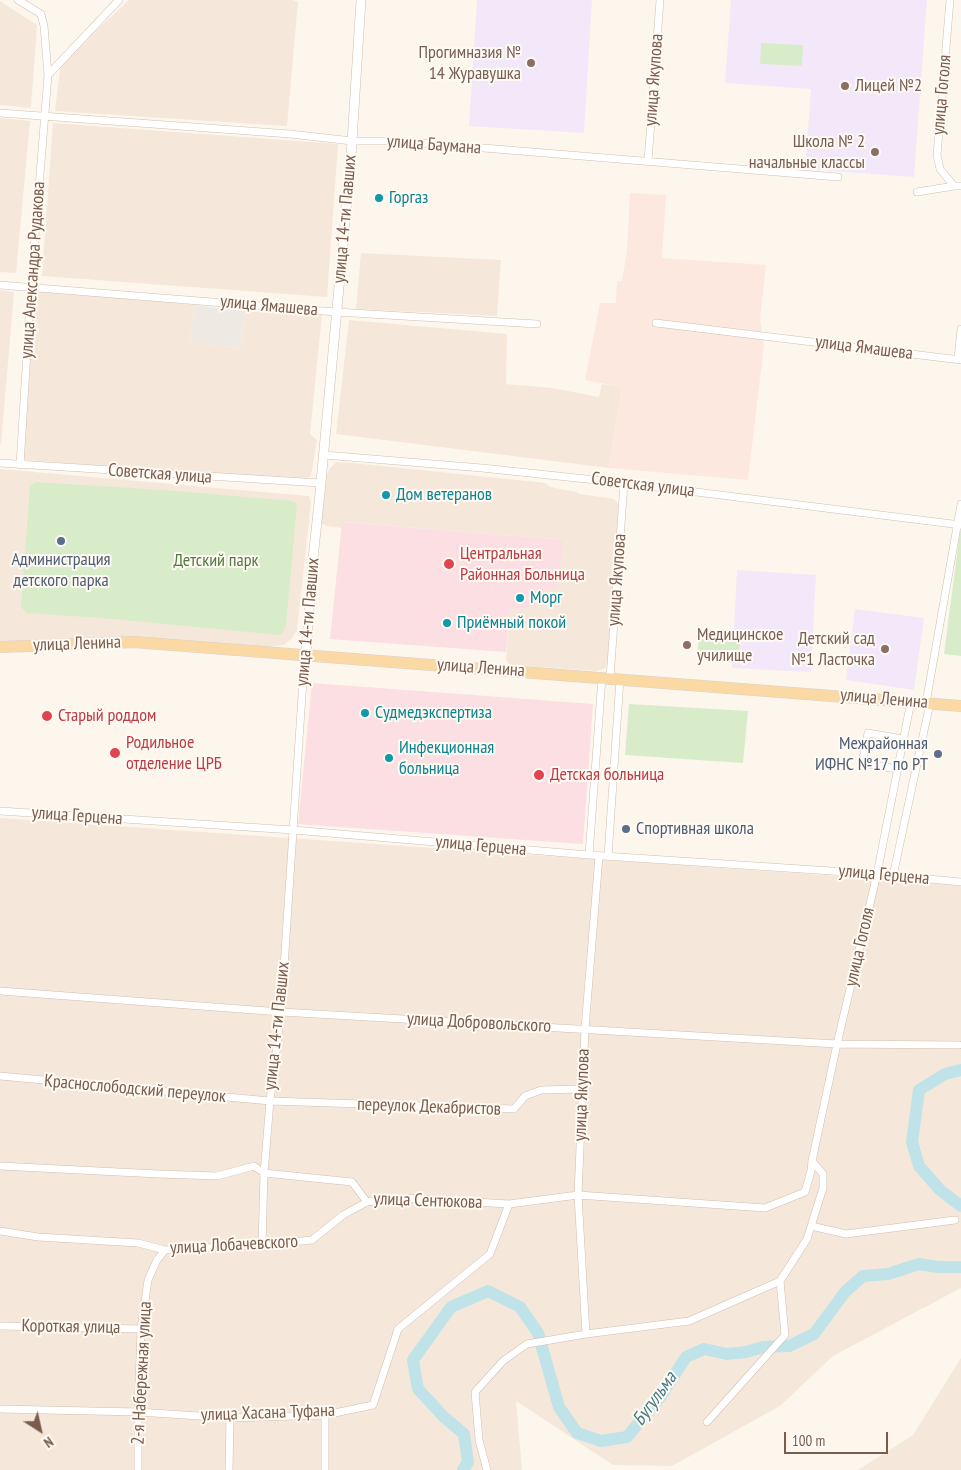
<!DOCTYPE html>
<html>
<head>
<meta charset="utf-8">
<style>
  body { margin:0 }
  #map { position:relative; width:961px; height:1470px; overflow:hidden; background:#fdf6ec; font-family:"PT Sans Narrow",sans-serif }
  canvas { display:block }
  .north { position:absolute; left:15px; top:1405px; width:50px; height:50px; -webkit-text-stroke:4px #fffaf3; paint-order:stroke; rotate:145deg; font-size:14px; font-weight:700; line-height:20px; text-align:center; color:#7a5c4d }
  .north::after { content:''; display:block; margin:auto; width:18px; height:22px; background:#7a5c4d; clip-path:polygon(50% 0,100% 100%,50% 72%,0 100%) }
  .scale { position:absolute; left:784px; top:1432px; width:104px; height:22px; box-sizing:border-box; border:2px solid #7a5c4d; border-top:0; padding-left:6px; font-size:15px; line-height:18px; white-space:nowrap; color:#7a5c4d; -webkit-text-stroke:4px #fffaf3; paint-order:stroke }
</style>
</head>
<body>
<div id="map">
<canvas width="961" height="1470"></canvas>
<div class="north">N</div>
<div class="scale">100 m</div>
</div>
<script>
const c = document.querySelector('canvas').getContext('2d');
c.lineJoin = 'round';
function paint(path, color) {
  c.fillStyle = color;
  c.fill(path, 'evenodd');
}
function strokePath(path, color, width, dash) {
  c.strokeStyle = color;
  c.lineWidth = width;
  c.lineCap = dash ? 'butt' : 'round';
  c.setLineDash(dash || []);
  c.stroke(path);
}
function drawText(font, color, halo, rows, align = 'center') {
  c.font = font + ' "PT Sans Narrow",sans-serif';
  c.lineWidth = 4;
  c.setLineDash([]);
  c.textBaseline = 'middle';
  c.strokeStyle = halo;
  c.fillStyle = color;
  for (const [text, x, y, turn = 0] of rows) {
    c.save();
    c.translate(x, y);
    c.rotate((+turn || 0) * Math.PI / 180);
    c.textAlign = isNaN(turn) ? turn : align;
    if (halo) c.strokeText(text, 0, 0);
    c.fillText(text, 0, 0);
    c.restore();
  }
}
paint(new Path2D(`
  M129 0H292L298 2 287 126 55 111 61 63Z
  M0 1 37 25 31 108 0 105Z
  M0 118 30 121 16 273 0 272Z
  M53 123 338 144 327 297 42 276Z
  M361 253 501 260 497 316 356 309Z
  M0 290 14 292 1 444H0Z
  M38 290 195 305 189 342 240 348 245 311 322 315 310 434 317 440 311 476 300 481 25 460 22 454 33 296Z
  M349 320 507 334 506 384 552 388 599 397 602 384 622 387 609 468 336 434Z
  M336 462 353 463 546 483 550 487 576 492 580 494 614 499 619 505 609 660 605 668 597 671 509 665 506 659 510 610 534 607 563 540 343 522 342 528 327 526 321 523 326 476 330 468Z
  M0 469 309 496 311 502 297 630 292 638 284 645 270 647 175 640 0 644Z
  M0 818 895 880 961 886V1288L833 1356 780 1406 672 1466 613 1465 516 1401 522 1470H0Z
  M961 1358V1470H858L913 1435Z`), '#f5e8da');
paint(new Path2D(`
  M630 193 666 195 662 258 766 265 760 319 764 345 748 480 609 468 622 387 585 380 600 303H616L617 281H622L627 250Z`), '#fde8e0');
paint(new Path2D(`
  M195 305 245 311 240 348 189 342Z`), '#efe9e4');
paint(new Path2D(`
  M477 0H592L584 133 469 126Z
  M731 0H927L914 177 805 169 811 89 725 83Z
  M737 570 816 575 811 672 732 668Z
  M855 609 924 618 914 690 846 680Z`), '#f3e8fa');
paint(new Path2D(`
  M342 522 563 540 558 588 546 589 534 607 510 610 506 652 330 639Z
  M312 683 593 704 583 844 298 824Z`), '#fbdfe3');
paint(new Path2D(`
  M761 43 803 45 802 66 760 64Z
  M35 482 164 490 293 501 297 504 286 625 283 632 280 635 102 618 27 613 21 607 30 486Z
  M960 531H961V656L944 654Z
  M699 636 740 640 738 660 697 656Z
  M629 704 748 711 743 763 625 755Z`), '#d8ecc9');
strokePath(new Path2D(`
  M961 1070 945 1074 919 1090 912 1142 919 1166 940 1190 961 1206
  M463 1470 468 1462 464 1434 444 1417 418 1389 413 1360 451 1307 488 1291 520 1307 538 1333 559 1407 577 1433 601 1441 627 1437 661 1396 686 1357 704 1349 727 1354 746 1352 763 1347 789 1346 814 1334 845 1292 863 1276 888 1274 919 1264 938 1267H961`), '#bfe3e8', 12);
const minor = new Path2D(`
  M18 0 41 14 44 26 48 75 31 287 20 465
  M950 0 937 155 940 169 954 186
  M48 75 119 0
  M0 113 290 134 352 141H397L447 145 838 177
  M648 161 660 0
  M917 192 954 186H961
  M0 285 336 312 537 324
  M656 323 961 360
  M958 359 961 329
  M324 455 482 468 624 483 961 525
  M0 463 320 483
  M610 678 624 483
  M926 703 961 504
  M897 769 862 763 868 733 903 739
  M0 811 293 830 589 855 877 874 961 882
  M589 855 602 677
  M608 856 620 679
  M893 876 930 703
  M0 991 281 1012 837 1044 959 1045
  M0 1076 270 1101 514 1109 525 1096 541 1090 582 1089
  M0 1166 158 1174 217 1176 254 1166 264 1173 352 1182 367 1202 404 1198 509 1204 578 1195 765 1208 805 1192 811 1171 812 1161 837 1044 877 874 911 701
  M811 1226 846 1234 955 1220
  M0 1231 38 1237 138 1243 165 1250 262 1245 312 1240 343 1215 367 1202
  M262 1245 264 1173 270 1101 281 1012 303 680 306 655
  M0 1326 141 1329
  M586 1334 578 1195 585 1029 599 856
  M0 1409 138 1412 230 1418 325 1415 373 1405 398 1329 490 1254 509 1204
  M707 1422 785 1335 780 1281
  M138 1470V1412L141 1329 148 1280 157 1260 165 1250
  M229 1470 230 1418
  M325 1470V1415
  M487 1470 479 1440 475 1392 503 1361 527 1344 586 1334 689 1321 780 1281 807 1239 823 1188V1174L812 1161`);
const tertiary = new Path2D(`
  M306 655 312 568 320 493 351 157 361 0`);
const primary = new Path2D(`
  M0 647 134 642 961 706`);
strokePath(minor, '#d1beb0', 8);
strokePath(tertiary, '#d1beb0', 10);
strokePath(primary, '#dad1cd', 12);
strokePath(minor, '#fff', 7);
strokePath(tertiary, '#fff', 9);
strokePath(primary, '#fbd9a5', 11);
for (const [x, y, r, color] of [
  [531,63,5,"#8d6e63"],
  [845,86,5,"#8d6e63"],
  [875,152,5,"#8d6e63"],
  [379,198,5,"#0f9aa8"],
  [386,495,5,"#0f9aa8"],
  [61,541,5,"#5c6f8a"],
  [449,564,6,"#e0444e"],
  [520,598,5,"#0f9aa8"],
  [447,623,5,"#0f9aa8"],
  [687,645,5,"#8d6e63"],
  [885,649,5,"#8d6e63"],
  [365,713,5,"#0f9aa8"],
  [47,716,6,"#e0444e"],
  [115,753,6,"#e0444e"],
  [938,754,5,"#5c6f8a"],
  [389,758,5,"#0f9aa8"],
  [539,775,6,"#e0444e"],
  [626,829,5,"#5c6f8a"]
]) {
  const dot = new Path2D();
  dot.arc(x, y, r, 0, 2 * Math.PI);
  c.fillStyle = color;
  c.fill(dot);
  strokePath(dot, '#fffaf3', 2);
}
drawText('18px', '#785e54', '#fffaf3', [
  ["Прогимназия №",521,53],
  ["14 Журавушка",521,74],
  ["Лицей №2",855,86,"left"],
  ["Школа № 2",865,142],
  ["начальные классы",865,163],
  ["Медицинское",697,635,"left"],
  ["училище",697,656,"left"],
  ["Детский сад",875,639],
  ["№1 Ласточка",875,660]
], 'right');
drawText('18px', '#7a5c4d', '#fffaf3', [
  ["улица Якупова",654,80,-86],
  ["улица Гоголя",942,95,-85],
  ["улица Баумана",434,145,4],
  ["улица 14-ти Павших",345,219,-85],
  ["улица Александра Рудакова",33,270,-86],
  ["улица Ямашева",269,306,5],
  ["улица Ямашева",864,348,7],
  ["Советская улица",160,474,4],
  ["Советская улица",643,485,7],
  ["улица Якупова",617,580,-86],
  ["улица 14-ти Павших",308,622,-85],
  ["улица Ленина",77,644,-2],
  ["улица Ленина",481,668,4],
  ["улица Ленина",884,699,5],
  ["улица Герцена",77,816,4],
  ["улица Герцена",481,846,5],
  ["улица Герцена",884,875,5],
  ["улица Гоголя",860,947,-77],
  ["улица Добровольского",479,1023,3],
  ["улица 14-ти Павших",277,1026,-84],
  ["Краснослободский переулок",135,1089,5],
  ["улица Якупова",582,1095,-88],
  ["переулок Декабристов",429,1107,2],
  ["улица Сентюкова",428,1201,2],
  ["улица Лобачевского",234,1245,-3],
  ["Короткая улица",71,1327,1],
  ["2-я Набережная улица",142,1373,-87],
  ["улица Хасана Туфана",268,1413,-2]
]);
drawText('18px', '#0d838f', '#fffaf3', [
  ["Горгаз",389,198],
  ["Дом ветеранов",396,495],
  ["Морг",530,598],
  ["Приёмный покой",457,623],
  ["Судмедэкспертиза",375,713],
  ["Инфекционная",399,748],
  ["больница",399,769]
], 'left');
drawText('18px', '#be3a42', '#fffaf3', [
  ["Центральная",460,554],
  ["Районная Больница",460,575],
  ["Старый роддом",58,716],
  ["Родильное",126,743],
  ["отделение ЦРБ",126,764],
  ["Детская больница",550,775]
], 'left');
drawText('18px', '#4e5e75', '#fffaf3', [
  ["Администрация",61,560],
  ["детского парка",61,581],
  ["Межрайонная",928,744,"right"],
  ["ИФНС №17 по РТ",928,765,"right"],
  ["Спортивная школа",636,829,"left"]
]);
drawText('18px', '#537a41', '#fffaf3', [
  ["Детский парк",216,561]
]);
drawText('italic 19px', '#437c86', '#fffaf3', [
  ["Бугульма",655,1399,-54]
]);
</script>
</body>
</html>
